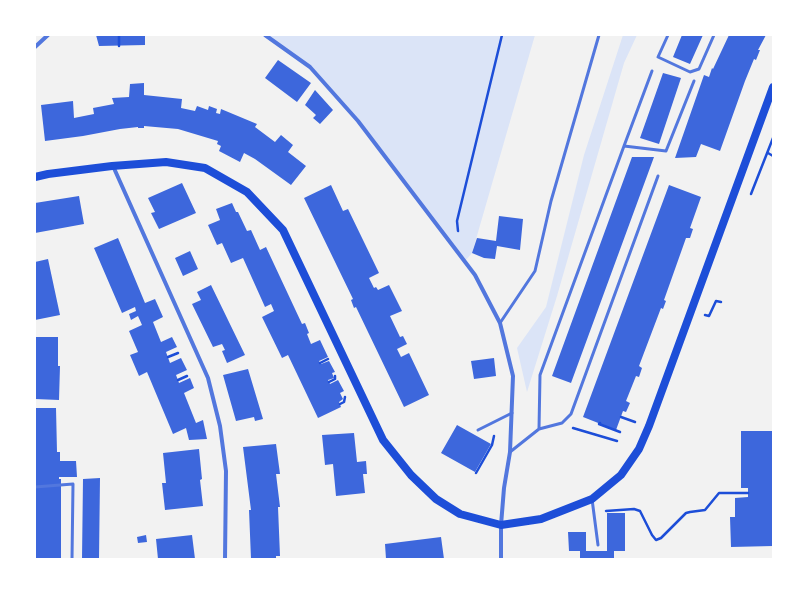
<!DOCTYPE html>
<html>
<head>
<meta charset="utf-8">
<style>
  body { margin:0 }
  #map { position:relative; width:808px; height:594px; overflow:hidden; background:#f2f2f2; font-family:Rubik,sans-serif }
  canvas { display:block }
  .frame { position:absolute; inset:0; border:36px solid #fff; pointer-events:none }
</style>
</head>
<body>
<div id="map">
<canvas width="808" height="594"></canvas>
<div class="frame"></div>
</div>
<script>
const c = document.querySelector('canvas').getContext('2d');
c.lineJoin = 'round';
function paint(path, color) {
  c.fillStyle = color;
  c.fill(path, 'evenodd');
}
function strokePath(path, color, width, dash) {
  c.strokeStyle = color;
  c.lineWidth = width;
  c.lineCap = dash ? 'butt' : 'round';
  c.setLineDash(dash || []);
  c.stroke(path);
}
paint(new Path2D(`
  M265 35H535L472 253 465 261 358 121 310 67Z
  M623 35H637L624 63 557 296 527 392 517 348 546 307 584 155Z`), '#dbe4f7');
paint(new Path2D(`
  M96 35H145V45L99 46Z
  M682 35H703L690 64 673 57Z
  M729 35H766L758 50H760L756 60 754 59 745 81 720 151 701 144 696 157 675 158 704 75 709 77 712 68 713 69Z
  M278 60 311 83 297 102 265 78Z
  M663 73 681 78 659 144 640 138Z
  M144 83V95L182 99 181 108 195 111 197 106 208 110 209 106 217 109 216 113 220 114 221 109 257 124 255 127 275 142 281 135 293 145 288 152 306 166 291 185 255 159 244 153 240 162 219 151 221 146 217 144 218 141 178 129 144 126V128H138V127L120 129 83 136 45 141 41 105 73 101 74 118 94 114 93 108 114 104 112 98 129 97 130 84Z
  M315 90 333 110 320 124 313 118 316 115 305 105Z
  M632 157H654L571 383 552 376Z
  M182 183 196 213 159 229 151 213 155 212 148 198Z
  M331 185 343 211 348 209 379 273 369 278 374 288 376 287 378 290 389 285 402 311 390 316 400 337 403 336 407 344 397 349 401 357 409 353 429 395 404 407 356 307 354 308 351 300 353 299 304 198Z
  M669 185 701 197 690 228 693 229 690 238H686L664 300 666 301 663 309 661 308 639 366 642 368 639 377 636 376 626 401 630 403 626 412 623 411 616 430 583 417Z
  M79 196 84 224 35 233V203Z
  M232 203 236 212H238L247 231 251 230 260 250 266 247 302 324 305 323 309 333 307 334 311 344 320 340 328 357 319 361 321 364 329 361 335 372 332 373 334 378 328 380 330 384 338 380 344 391 340 393 343 399 339 402 341 407 318 418 288 355 282 358 262 317 274 311 271 304 265 307 243 258 231 263 222 243 217 245 208 225 220 220 216 209Z
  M499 216 523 219 520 250 497 246 495 259 484 258 472 253 477 238 496 241Z
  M118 238 145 303 155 299 163 317 153 322 161 342 172 337 177 347 166 352 170 363 181 358 187 370 176 375 179 383 190 378 194 388 184 393 196 423 203 420 207 439 189 440 186 428 173 434 147 372 139 376 130 355 138 352 129 331 142 325 138 316 131 320 129 314 136 311 135 307 122 313 94 248Z
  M190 251 198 269 183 276 175 258Z
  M48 259 60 315 35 320V262Z
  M211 285 245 355 227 363 222 351 225 350 222 344 213 347 192 304 201 300 197 292Z
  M35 337H58V366H60L59 400 35 399Z
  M494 358 496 376 474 379 471 361Z
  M248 369 263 419 255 421 254 417 236 421 223 375Z
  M35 408H56L57 452H60V461H76L77 477H59V479H61V559H35Z
  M457 425 491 444 475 472 441 453Z
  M741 431H773V546L731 547 730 517H735V498L748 497V488H741Z
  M354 433 357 462 366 461 367 474H363L365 493 336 496 333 464 325 465 322 435Z
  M276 444 280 474H276L280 507H278L280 556H276V559H251L249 510H251L243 447Z
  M199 449 202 479 200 480 203 506 165 510 162 483H166L163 453Z
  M100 478 99 559H82L83 479Z
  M607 513H625V551H614V559H580V551H569L568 532H586V551H607Z
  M146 535 147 542 138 543 137 537Z
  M192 535 195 559H158L156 539Z
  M441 537 444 559H386L385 544Z`), '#3d67dc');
strokePath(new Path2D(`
  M119 35V46
  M768 153 773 156
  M751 194 773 138
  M458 231 457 221 502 35
  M705 315 709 316 716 301 721 302
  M168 357 178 353
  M320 363 328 359
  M178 380 187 376
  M329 382 335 379V376
  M340 404 344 402 345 397
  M621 417 635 422
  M600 423 599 424 620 432
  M573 428 617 441
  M476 473 492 445 494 436
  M606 511 634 509 640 511 652 535 656 540 661 538 686 513 690 512 705 510 719 493H748`), '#1d4ed8', 2.5);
strokePath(new Path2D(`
  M668 35 658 57 690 72 699 69 714 35
  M624 146 652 71
  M500 323 535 271 551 201 599 35
  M539 429 540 375 624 146 666 151 694 81
  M478 430 512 413
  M510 452 539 429 562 423 571 414 658 176
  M35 487 73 484 72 559
  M592 499 598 545`), '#5277de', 3);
strokePath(new Path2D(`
  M265 35 310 67 358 121 475 275 500 323 513 376 510 452 504 488 501 525V559
  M35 47 48 35
  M113 166 208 378 220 426 226 471 225 559`), '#5277de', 4);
strokePath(new Path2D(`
  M35 177 48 174 112 166 166 162 205 168 247 192 283 230 383 440 411 475 436 499 460 514 501 525 541 519 592 499 621 475 639 449 649 426 773 87`), '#1d4ed8', 8);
</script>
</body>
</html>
